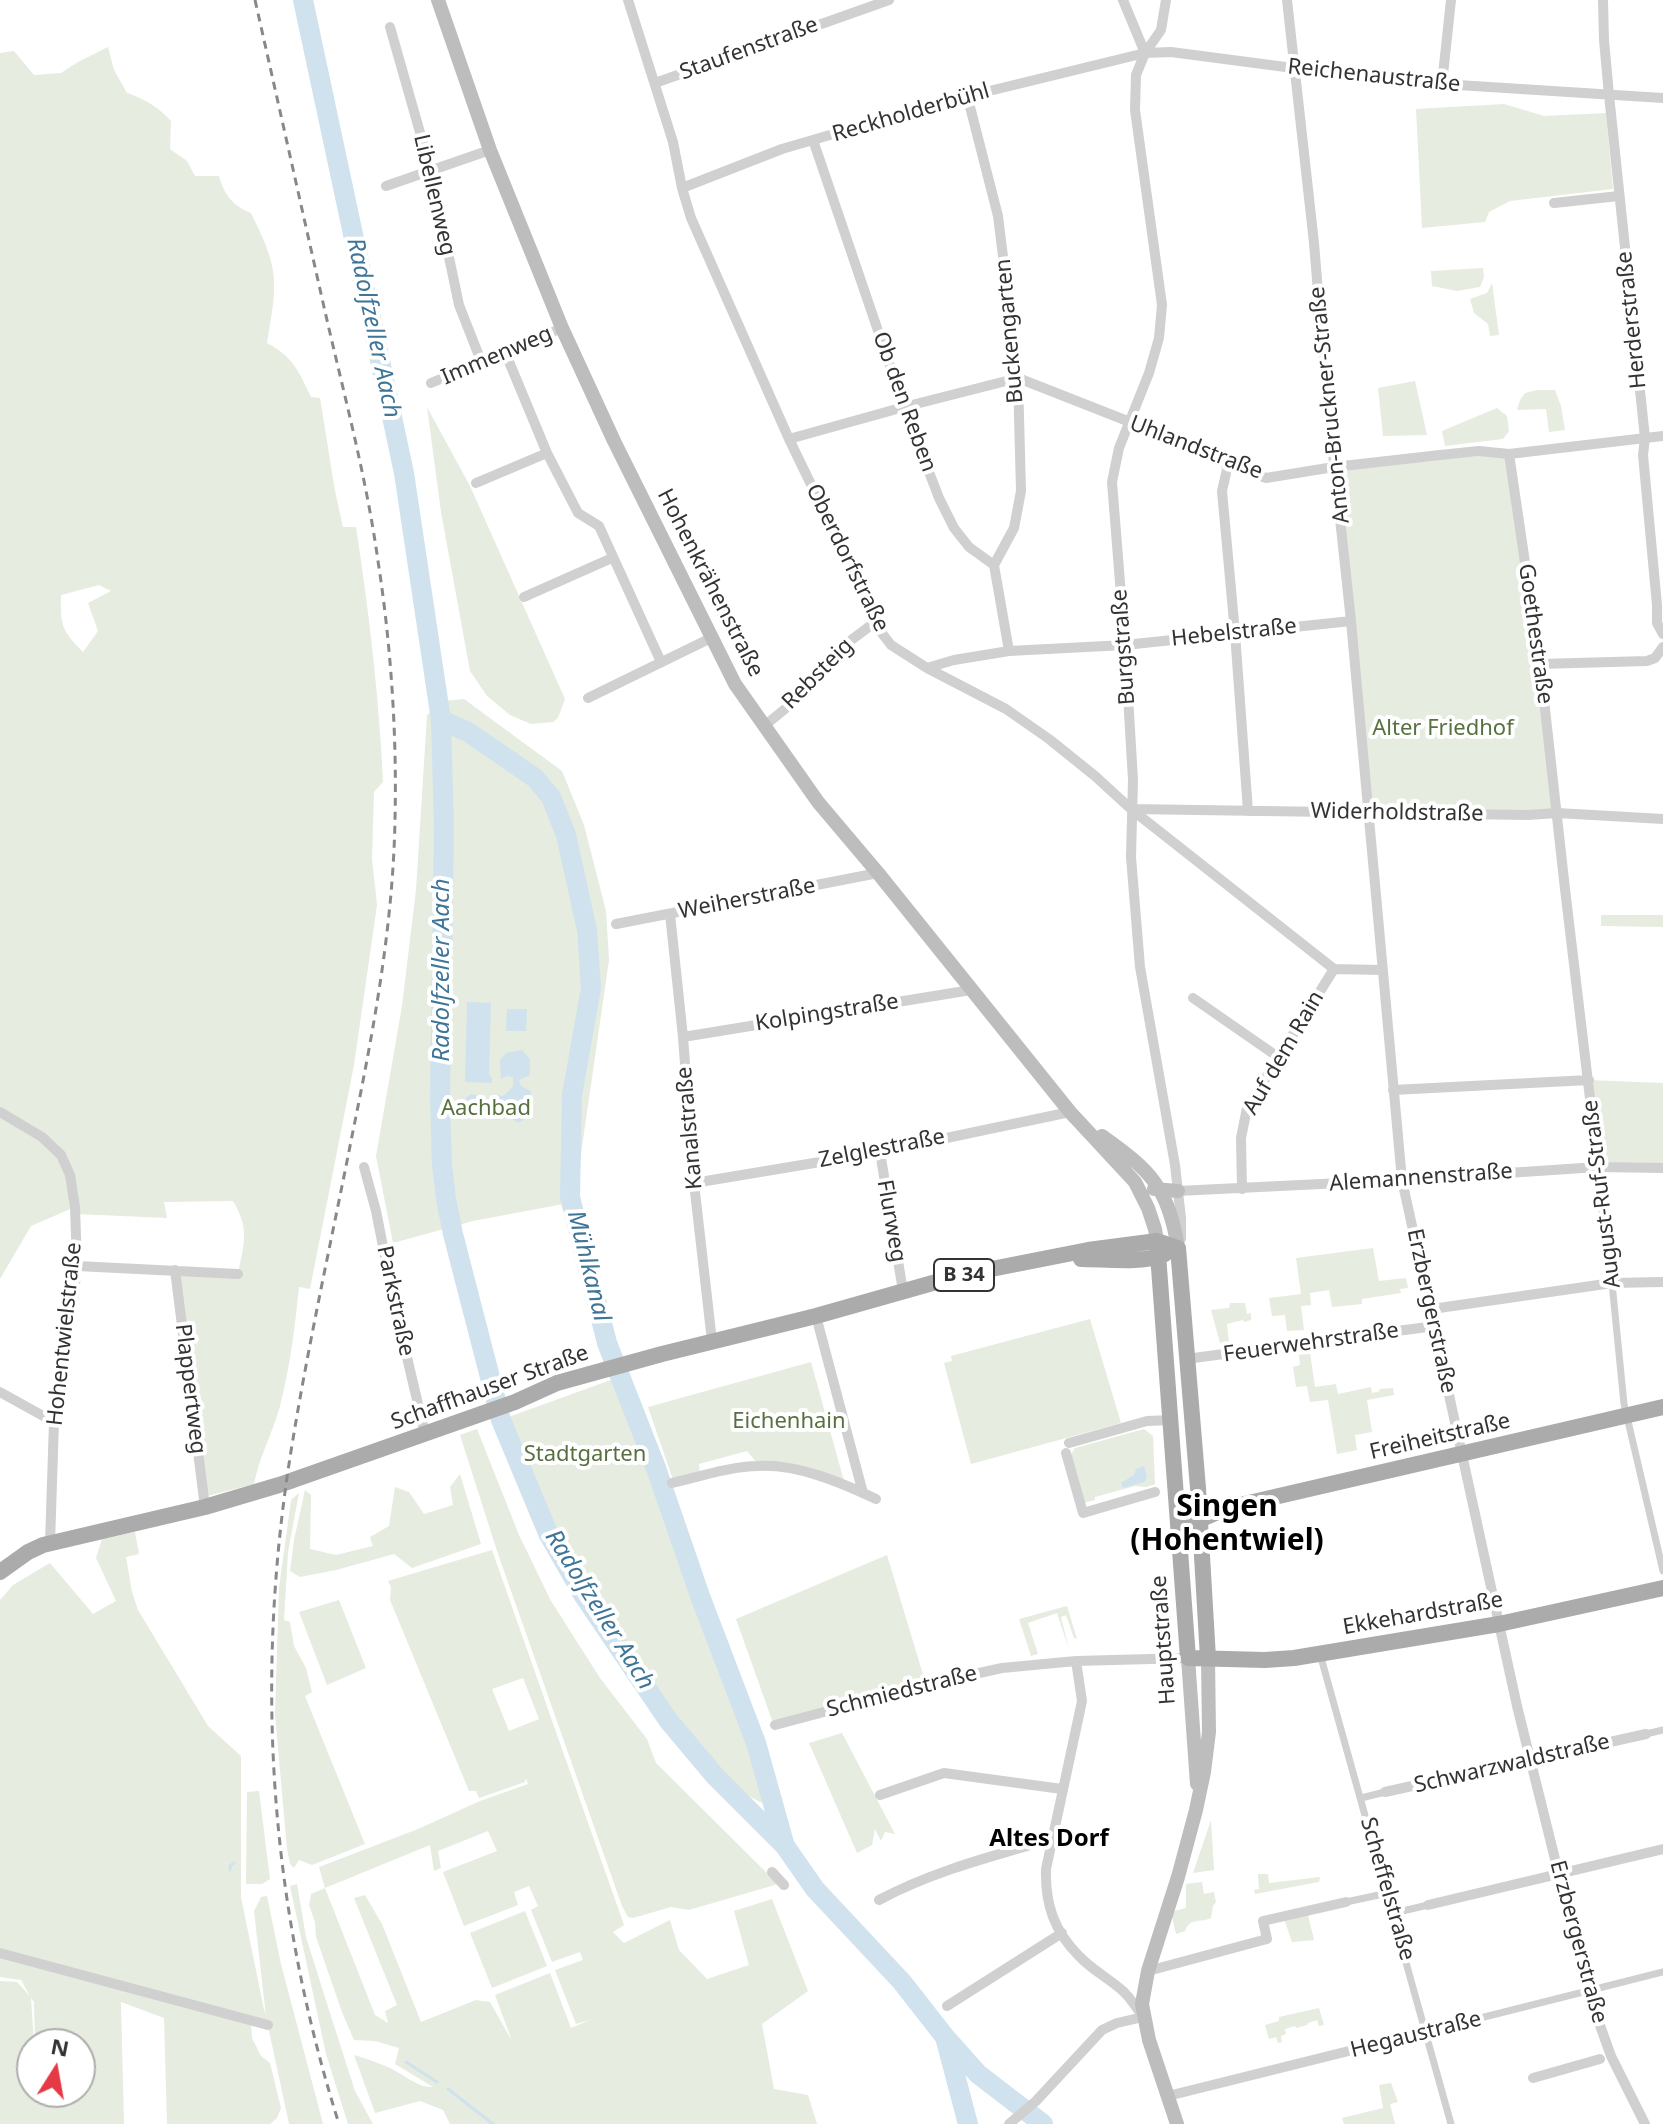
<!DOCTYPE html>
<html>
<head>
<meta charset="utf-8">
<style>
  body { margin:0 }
  #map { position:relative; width:1663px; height:2124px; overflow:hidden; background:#fff; font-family:"Noto Sans",sans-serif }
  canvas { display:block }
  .north { position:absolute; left:16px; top:2028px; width:80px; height:80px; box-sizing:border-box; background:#fff; border:2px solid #adadad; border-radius:50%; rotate:11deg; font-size:22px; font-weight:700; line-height:32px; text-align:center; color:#333 }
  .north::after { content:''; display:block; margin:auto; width:28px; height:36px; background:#e63946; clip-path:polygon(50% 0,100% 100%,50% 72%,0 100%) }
</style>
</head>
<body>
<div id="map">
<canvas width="1663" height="2124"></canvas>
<div class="north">N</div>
</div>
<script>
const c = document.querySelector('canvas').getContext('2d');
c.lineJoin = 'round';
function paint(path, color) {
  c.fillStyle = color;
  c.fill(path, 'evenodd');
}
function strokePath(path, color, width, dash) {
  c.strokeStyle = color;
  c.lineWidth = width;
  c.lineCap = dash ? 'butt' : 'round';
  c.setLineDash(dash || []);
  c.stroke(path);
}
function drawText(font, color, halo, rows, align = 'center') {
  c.font = font + ' "Noto Sans",sans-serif';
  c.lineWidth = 8;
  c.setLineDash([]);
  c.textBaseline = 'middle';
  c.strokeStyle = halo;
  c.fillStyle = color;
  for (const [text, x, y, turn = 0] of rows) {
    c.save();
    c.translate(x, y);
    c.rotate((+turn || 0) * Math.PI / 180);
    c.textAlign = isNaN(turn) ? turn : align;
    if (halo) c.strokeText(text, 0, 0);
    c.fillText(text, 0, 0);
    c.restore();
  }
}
paint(new Path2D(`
  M108 47 114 70 127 93C145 99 158 107 171 121L170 149 187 161 195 176H219C224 195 234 207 251 213 261 234 273 257 274 280 275 301 270 322 267 343 294 358 298 370 311 397L320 398 335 491 343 527H356C369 612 379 696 383 782L374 792 372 859 377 905 354 1065 310 1289 299 1287C295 1327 290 1367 280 1406 273 1432 259 1457 254 1484L203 1497 175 1270 238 1274C244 1243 250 1230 233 1201L164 1202 167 1218 76 1214 75 1207 31 1226 0 1279V53L14 51 34 75 61 73 78 62ZM99 585 111 591 88 603 98 631 83 652C62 631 60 625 61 595Z
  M1504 104 1544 116 1606 113 1613 189 1510 201 1489 212 1485 222 1422 228 1416 109Z
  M1483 268 1484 277 1480 287 1457 291 1432 286 1431 271Z
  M1492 283 1499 335 1490 336 1488 324 1474 313 1470 299 1487 293Z
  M1415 381 1427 435 1383 436 1378 388Z
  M1537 390H1555L1561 406 1565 430 1549 432 1546 409 1517 410 1520 400 1525 393Z
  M427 407 470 486 565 699 558 718 553 722 531 724 510 715 487 696 470 671 441 512Z
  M1497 408 1507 416 1509 431 1503 439 1445 446 1442 431Z
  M1509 454 1557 813 1369 811 1334 467Z
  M464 699 562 771 584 825 606 911 609 960 574 1202 473 1221 393 1243 376 1156 402 1006 416 890 427 715 443 701Z
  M1601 915H1663V927L1601 926Z
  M1589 1080 1663 1083V1168L1598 1167Z
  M1373 1248 1379 1281 1406 1278 1408 1288 1400 1289 1401 1293 1362 1299V1304L1332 1307 1329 1290 1310 1293 1311 1305 1301 1306 1304 1330 1287 1331 1285 1315 1272 1316 1269 1298 1301 1294 1296 1258Z
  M1230 1303H1245L1247 1314 1251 1313V1320L1244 1322 1243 1320 1227 1324 1230 1351 1222 1350 1211 1310 1229 1308Z
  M1090 1319 1121 1423 971 1464 944 1363 952 1361 951 1356Z
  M1310 1353 1315 1387 1336 1384 1338 1394 1371 1387 1372 1393 1380 1391 1379 1389 1393 1388 1394 1395 1367 1400 1372 1432 1355 1435 1357 1450 1337 1454 1328 1400 1310 1402 1307 1386 1296 1387 1293 1367 1300 1365 1299 1355Z
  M811 1362 844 1481 757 1463 747 1451 699 1464 700 1473 673 1480 648 1407Z
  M622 1376 699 1597 755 1743 762 1803 709 1775 636 1662 614 1623 551 1531 503 1419Z
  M477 1429 519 1535 551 1601 600 1678 647 1739 656 1763 778 1884 689 1910 671 1907 633 1918 628 1917 622 1906 497 1551 460 1435Z
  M1144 1429 1153 1436 1155 1484 1146 1487 1135 1486 1095 1497V1500L1083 1503 1070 1456 1075 1448Z
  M460 1474 481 1544 412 1568 394 1554 336 1570 300 1577 290 1571 294 1540 305 1490 311 1495 310 1549 336 1555 373 1546 370 1537 389 1526 395 1487 409 1492 424 1514 453 1505 450 1487Z
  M299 1493 288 1552 284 1620 290 1622 294 1646 306 1668 312 1692 305 1696 365 1844 312 1865 299 1860 294 1868 290 1864 287 1849 275 1714 279 1588 291 1500Z
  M135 1532 139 1554 126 1557 132 1592 138 1610 208 1726 241 1756V1897L263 2005 266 2016 254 1911 261 1897 267 1896 281 1964 323 2124H289L268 2026 251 2022 252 2038 261 2056 270 2063 281 2108 277 2118 270 2124H167L164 2018 121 2002 124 2124H0V1981L17 1982 30 1996 21 1980 0 1977V1600L13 1585 50 1563 93 1614 116 1601 96 1558 102 1539ZM31 1998 34 2002 35 2044H80V2092H32V2044H34Z
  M492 1550 624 1925 613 1932 624 1943 670 1920 679 1950 707 1979 749 1965 734 1911 772 1899 808 1991 762 2024 774 2089 808 2095 817 2124H450L443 2110 420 2101 375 2113 354 2055C367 2059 379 2063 392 2069 406 2076 418 2088 433 2087L395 2064 399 2048 375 2041 354 2040 342 2012 316 1937 315 1922 309 1905 311 1894 325 1888 319 1867 418 1829 480 1801 528 1784 526 1778 525 1782 479 1798 476 1791H469L390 1600 391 1587 388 1581ZM523 1678 539 1719 509 1731 492 1689ZM488 1831 497 1851 443 1872 464 1926 518 1905 514 1892 529 1886 538 1906 531 1910 552 1962 580 1952 583 1960 555 1970 576 2024 590 2020 571 2028 550 1973 495 1995 512 2041 490 2002 476 2000 421 2022 382 1924 365 1895 354 1898 397 2005 385 2011 388 2023 375 2015 325 1888 430 1845 434 1871 441 1868 438 1851Z
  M887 1555 925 1681 773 1723 736 1619Z
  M1469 1599 1471 1612 1394 1628V1615Z
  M339 1600 366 1668 327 1685 299 1612Z
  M1067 1606 1077 1639 1074 1638 1066 1615 1061 1617 1069 1649 1057 1613 1028 1623 1038 1654 1031 1656 1019 1619Z
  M842 1733 895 1834 885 1832 881 1841 875 1829 872 1845 857 1853 809 1743Z
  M259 1791 270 1879 262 1884H246L247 1792Z
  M1211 1820 1214 1870 1193 1873Z
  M1258 1874H1268L1269 1883 1320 1877 1319 1882 1255 1894 1254 1890 1259 1889Z
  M1202 1882 1204 1894 1214 1892 1216 1902 1213 1906 1211 1918C1201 1923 1190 1917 1185 1931L1176 1934 1171 1912 1186 1908V1884Z
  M297 1884 306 1937 329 2010 355 2091 373 2124H348L326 2054 290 1886Z
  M525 1911 547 1966 492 1988 470 1933Z
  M1307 1911 1314 1940 1292 1942 1283 1916Z
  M1319 2008 1324 2025 1319 2026 1317 2020 1308 2023 1307 2025 1296 2028 1295 2026 1285 2029 1286 2034 1281 2036 1282 2042 1278 2043 1276 2037 1269 2039 1265 2025 1279 2021V2017Z
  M1391 2083 1398 2102 1390 2104 1395 2124H1344L1342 2118 1383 2108 1379 2085Z`), '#e6ecdf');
paint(new Path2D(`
  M467 1002 491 1003 489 1075 492 1078V1083L465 1082Z
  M507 1009H527L526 1031H506Z
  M522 1050 530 1059V1075L519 1080 521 1086 531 1091 528 1117 518 1123 508 1116 500 1117V1120L483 1118 481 1114 477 1116 466 1113 464 1107 465 1099 471 1094 484 1097 485 1103H490V1099H497V1095L503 1096 513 1087V1077L507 1076 501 1079 500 1060 506 1053Z
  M1144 1466 1147 1478 1144 1482 1123 1488 1121 1483 1134 1475 1136 1469Z`), '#cfe2ee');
strokePath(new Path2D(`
  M230 1870V1866L234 1863
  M406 2062 437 2082
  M448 2089 493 2124`), '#cfe2ee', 3);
strokePath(new Path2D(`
  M303 0 404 473 441 720 444 828 440 1098 442 1165 446 1199 453 1234 501 1420 548 1533 584 1596 668 1720 715 1776 785 1846 815 1889 902 1982 945 2037 978 2074 1043 2124
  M441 720 468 732 535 778 551 797 566 835 587 930 591 988 572 1095 570 1197 607 1343 656 1468 700 1596 756 1743 784 1843
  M946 2041 968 2124`), '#cfe2ee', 20);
strokePath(new Path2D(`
  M1612 1283 1624 1404 1663 1571
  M1320 1654 1451 2124
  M1646 1734 1663 1730
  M1361 1798 1385 1792
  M1346 1902 1388 1893
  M1394 1913 1428 1905
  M1413 2035 1663 1972`), '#d0d0d0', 7);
strokePath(new Path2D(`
  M628 0 673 142 682 188 691 218 789 439 836 536 874 623 891 645 927 668 1006 709 1049 739 1095 776 1131 809 1334 969
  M1123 0 1145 53
  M1166 0 1161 30 1145 53 1136 75 1135 110 1162 305 1159 338 1149 373 1119 448 1112 482 1125 645 1133 780 1131 857 1140 967 1175 1165 1181 1218V1239
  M1287 0 1314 243 1326 389 1351 621 1402 1180 1517 1706 1588 1992 1611 2056 1645 2124
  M1603 0 1604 40 1609 95 1645 438 1643 455 1657 605V623L1663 634
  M390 27 431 171 459 305 481 361
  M655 83 889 0
  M1442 84 1451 0
  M967 95 998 216 1018 378 1021 491 1014 528 994 565
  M813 140 904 407 939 498 954 528 969 547 994 565 1009 651
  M386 186 490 150
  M682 188 782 149 932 105 1145 53 1171 52 1316 71 1442 84 1663 98
  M1554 203 1619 196
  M505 352 547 453 578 513 599 526 661 662
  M431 383 562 328
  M789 439 904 407 1018 378 1130 422 1228 465 1266 478 1334 467 1440 455 1479 451 1509 454 1663 436
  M1509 454 1540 664 1565 889 1612 1283
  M1228 465 1222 491 1235 633 1248 811
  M476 483 547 453
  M524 597 612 558
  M1540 664 1647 661 1655 658 1663 647
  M927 668 954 660 1009 651 1125 645 1351 621
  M588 698 711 638
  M763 727 791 704 846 644 874 623
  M1131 809 1528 815 1557 813 1663 819
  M670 914 683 1037 694 1183 712 1341
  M616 924 878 873
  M1193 998 1278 1057
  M683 1037 971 990
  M1393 1090 1589 1080
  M0 1112 42 1137 61 1155 70 1175 75 1207 77 1266 71 1318 54 1422 50 1543
  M880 1152 903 1291
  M364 1167 376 1211 394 1302 425 1434
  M694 1183 880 1152 1070 1112
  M1242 1189 1241 1138 1247 1108 1334 969 1382 970
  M1178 1191 1402 1180 1598 1167 1663 1168
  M77 1266 238 1274
  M175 1270 205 1507
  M1432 1309 1612 1283 1663 1282
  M816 1316 863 1493
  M1186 1359 1435 1326
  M0 1392 54 1422
  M1069 1443 1147 1421 1171 1420
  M1066 1453 1083 1513 1155 1492
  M672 1483C698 1477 732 1466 758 1466 798 1464 840 1482 876 1499
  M775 1725 929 1684 1002 1668 1076 1661 1188 1658
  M1385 1792 1646 1734
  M880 1795 944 1773 1062 1789
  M772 1872 784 1885
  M879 1900C933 1871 993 1856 1051 1839
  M1428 1905 1663 1849
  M0 1953 268 2025
  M1148 1971 1267 1939 1263 1921 1346 1902
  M947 2006 1062 1933
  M1533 2078 1600 2059
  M1168 2096 1413 2035
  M1009 2124 1036 2101 1102 2030 1117 2023 1143 2017C1137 2008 1131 1999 1124 1992 1110 1979 1092 1970 1079 1956 1054 1931 1045 1904 1046 1869L1082 1701 1076 1661`), '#d0d0d0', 10);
strokePath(new Path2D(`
  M438 0 490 150 562 328 614 441 735 684 818 802 878 873 1070 1112 1135 1182 1148 1208 1155 1229 1157 1241
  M1102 1136C1151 1171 1168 1187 1178 1248
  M1154 1189 1178 1191
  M1188 1658 1197 1784
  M1177 2124 1149 2040 1142 2004 1148 1971 1178 1877 1196 1810 1204 1772 1209 1732 1208 1658`), '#bdbdbd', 14);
strokePath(new Path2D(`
  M1157 1241 1188 1658 1265 1660 1294 1658 1499 1624 1663 1588
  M1178 1248 1198 1488 1208 1658
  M1081 1259C1105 1259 1144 1264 1165 1254
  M1179 1529 1227 1508 1663 1407
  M0 1572 28 1552 43 1545 205 1507 279 1485 515 1402 557 1383 662 1354 816 1316 961 1275 1088 1250 1157 1241 1178 1248`), '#ababab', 16);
strokePath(new Path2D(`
  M255 0C278 102 301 205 324 307 343 391 366 475 378 561 391 645 397 735 395 820 393 925 374 1028 353 1131 333 1233 310 1336 293 1439 254 1671 268 1899 339 2124`), '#888', 3, [8, 6]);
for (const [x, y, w] of [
  [964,1275,60]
]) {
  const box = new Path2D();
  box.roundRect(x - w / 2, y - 16, w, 32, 6);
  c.fillStyle = '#fff';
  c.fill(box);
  strokePath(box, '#333', 2);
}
drawText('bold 20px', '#333', null, [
  ["B 34",964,1275]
]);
drawText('22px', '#333', '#fff', [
  ["Staufenstraße",749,49,-20],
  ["Reichenaustraße",1374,76,6],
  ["Reckholderbühl",911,113,-16],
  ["Libellenweg",434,195,77],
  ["Herderstraße",1632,320,-96],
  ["Buckengarten",1010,331,-95],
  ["Immenweg",497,356,-23],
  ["Ob den Reben",904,402,70],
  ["Anton-Bruckner-Straße",1330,405,-96],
  ["Uhlandstraße",1196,448,21],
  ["Oberdorfstraße",847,558,64],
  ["Hohenkrähenstraße",710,583,63],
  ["Hebelstraße",1234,633,-6],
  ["Goethestraße",1535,634,82],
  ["Burgstraße",1124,647,-94],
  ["Rebsteig",818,674,-45],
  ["Widerholdstraße",1397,813,1],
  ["Weiherstraße",747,899,-11],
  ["Kolpingstraße",827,1013,-9],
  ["Auf dem Rain",1284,1053,-60],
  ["Kanalstraße",690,1128,-95],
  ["Zelglestraße",882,1149,-11],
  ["Alemannenstraße",1421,1178,-4],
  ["August-Ruf-Straße",1602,1194,-97],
  ["Flurweg",891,1221,80],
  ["Parkstraße",395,1301,78],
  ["Erzbergerstraße",1431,1311,78],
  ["Hohentwielstraße",65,1334,-84],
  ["Feuerwehrstraße",1311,1343,-8],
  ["Schaffhauser Straße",490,1388,-20],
  ["Plappertweg",190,1389,83],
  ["Freiheitstraße",1440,1437,-13],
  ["Ekkehardstraße",1423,1614,-10],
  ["Hauptstraße",1164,1640,-94],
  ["Schmiedstraße",902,1692,-14],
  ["Schwarzwaldstraße",1512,1764,-13],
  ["Scheffelstraße",1387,1889,74],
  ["Erzbergerstraße",1578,1942,75],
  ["Hegaustraße",1416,2035,-14]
]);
drawText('22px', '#56703f', '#fff', [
  ["Alter Friedhof",1443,729],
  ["Aachbad",486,1109],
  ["Eichenhain",789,1422],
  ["Stadtgarten",585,1455]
]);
drawText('italic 24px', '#3f7597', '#fff', [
  ["Radolfzeller Aach",373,328,78],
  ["Radolfzeller Aach",442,970,-90],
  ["Mühlkanal",588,1266,76],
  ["Radolfzeller Aach",599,1610,58]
]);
drawText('bold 24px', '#000', '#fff', [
  ["Altes Dorf",1049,1839]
]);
drawText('bold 30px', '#000', '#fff', [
  ["Singen",1227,1507],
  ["(Hohentwiel)",1227,1541]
]);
</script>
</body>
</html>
